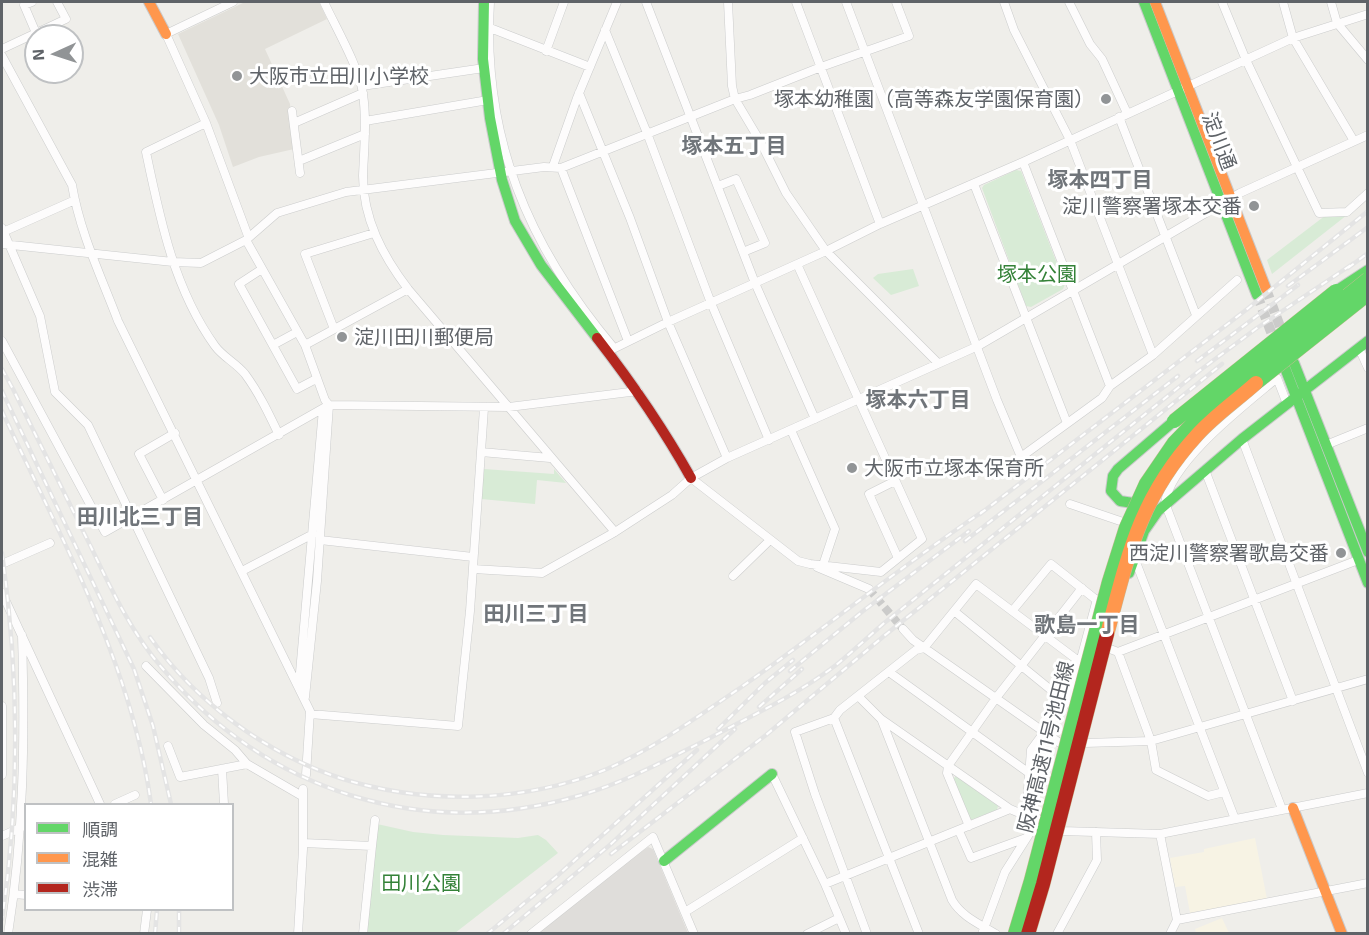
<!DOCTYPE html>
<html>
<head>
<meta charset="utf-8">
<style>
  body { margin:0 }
  #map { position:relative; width:1369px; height:935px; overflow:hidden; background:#efeeea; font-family:"Exo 2","Noto Sans JP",sans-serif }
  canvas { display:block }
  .frame { position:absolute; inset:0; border:3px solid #5f6368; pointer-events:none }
  .legend { position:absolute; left:24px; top:803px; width:210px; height:108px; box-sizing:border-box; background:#fff; border:2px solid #bfc1c3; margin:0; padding:8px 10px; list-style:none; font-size:18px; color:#5f6368 }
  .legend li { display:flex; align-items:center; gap:12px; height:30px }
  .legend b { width:30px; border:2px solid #bfc1c3 }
  .north { position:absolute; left:24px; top:24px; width:60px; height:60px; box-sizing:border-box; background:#fff; border:2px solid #bfc1c3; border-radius:50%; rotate:267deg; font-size:16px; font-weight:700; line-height:24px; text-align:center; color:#5f6368 }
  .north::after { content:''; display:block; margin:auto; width:21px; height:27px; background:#919496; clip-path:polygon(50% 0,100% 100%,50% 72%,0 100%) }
</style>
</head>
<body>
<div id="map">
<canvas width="1369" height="935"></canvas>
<div class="frame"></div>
<ul class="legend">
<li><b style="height:8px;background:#63d668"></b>順調</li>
<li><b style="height:8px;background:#ff974d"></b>混雑</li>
<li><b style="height:8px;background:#b3261e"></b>渋滞</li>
</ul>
<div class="north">N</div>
</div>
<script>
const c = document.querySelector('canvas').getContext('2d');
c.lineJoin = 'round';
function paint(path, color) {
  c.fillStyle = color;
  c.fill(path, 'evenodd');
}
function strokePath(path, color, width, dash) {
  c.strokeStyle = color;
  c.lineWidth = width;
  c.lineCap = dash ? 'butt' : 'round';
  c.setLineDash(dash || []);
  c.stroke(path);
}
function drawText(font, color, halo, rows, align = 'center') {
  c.font = font + ' "Exo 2","Noto Sans JP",sans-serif';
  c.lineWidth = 6;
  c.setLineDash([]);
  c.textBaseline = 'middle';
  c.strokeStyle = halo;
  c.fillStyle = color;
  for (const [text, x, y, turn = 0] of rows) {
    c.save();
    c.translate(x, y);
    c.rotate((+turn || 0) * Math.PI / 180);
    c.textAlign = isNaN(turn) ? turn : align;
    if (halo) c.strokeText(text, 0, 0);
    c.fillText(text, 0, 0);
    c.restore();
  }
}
paint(new Path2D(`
  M1255 838 1267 899 1190 913 1185 886 1175 887 1170 858 1204 852V849Z
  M1222 918 1229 933H1196L1195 929Z`), '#f7f3e4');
paint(new Path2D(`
  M648 847 653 849 688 933 537 934 613 872Z`), '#dfddda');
paint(new Path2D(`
  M245 2H319L327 19 265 49 290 104 294 149 259 157 233 167 219 125 178 34Z`), '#e2e0da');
paint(new Path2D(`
  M1016 170 1021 171 1065 284 1063 289 1031 307 1026 306 982 188 984 185Z
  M1326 215H1347L1272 274 1267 260Z
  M913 269 919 286 891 295 873 278 878 274Z
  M484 469 554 474V469L566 483 537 480 535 504 481 499Z
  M956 776 998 806 997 810 971 820 968 818 953 779Z
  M377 824 413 832 443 835 518 838 538 835 546 840 558 853 455 933 366 934Z`), '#d8ebd6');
strokePath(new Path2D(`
  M869 589 903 629`), '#cbcbca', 8, [8, 4]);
strokePath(new Path2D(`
  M1266 289 1285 340
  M1257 295 1276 345`), '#cbcbca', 10, [10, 5]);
const street = new Path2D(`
  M32 2 24 5 36 33
  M233 2 166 34 206 123 248 236
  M324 2C335 26 360 69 363 94 367 121 364 149 363 176 363 219 383 256 408 289L615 532
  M490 2C482 137 528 246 614 348
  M646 2 755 283 815 419
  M728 2 732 86 735 99 760 141 786 193 826 251 938 363
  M796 2 880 224
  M846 2 997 400 1021 457 1102 398 1110 386 1153 355 1237 280
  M1004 2 1014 30 1070 140 1153 355
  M1069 2 1090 44 1102 59 1127 113
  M1222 2 1246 60 1319 213 1347 212 1368 193
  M1283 2 1293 38 1354 141
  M1331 2 1337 23 1368 60
  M485 26 590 67
  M605 30 647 133 711 303 769 440
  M2 49 66 19 57 2
  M546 51 564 2
  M2 56 72 185C80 233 101 276 118 321L310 711 306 775
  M362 86 484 68
  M579 93 630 218 668 322 727 458
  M292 111 300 173
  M1119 117 1196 315
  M365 121 488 100
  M206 123 146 152C160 219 174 289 215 346 223 357 236 363 245 374 259 393 269 414 279 435
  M294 123 363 93
  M299 161 365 134
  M1023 162 1110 386
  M553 166 577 98 617 2
  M561 168 628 341
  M974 184 1067 423
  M718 186 736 179 765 243 743 252
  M2 228 40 316 55 392 88 425 209 678 217 703
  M3 232 75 200
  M246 240 305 345 325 400 329 405 317 581 305 697
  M2 244 173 262 201 263 246 240 277 213 346 192 544 167 561 168 735 99 750 95 821 67 909 36 896 2
  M262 269 239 284 297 389 316 379
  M334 329 305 254 374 233
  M2 341 105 532 329 405 509 407 638 391
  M273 345 297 332
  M305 345 408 289
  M1359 348 1368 368
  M607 352 668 322 826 251 880 224 1023 162 1293 38 1368 14
  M791 430 835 529 823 565
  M1242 439 1368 773
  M1326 445 1368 428
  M481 452 550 458
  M1205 470 1293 701
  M691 478 798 561 810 564 881 572 922 539 797 264
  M895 481 869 494 898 558
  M163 500 139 454 175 433
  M1070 504 1129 524
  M320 540 473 557
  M1134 557 1235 819
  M2 564 50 543
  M817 567 869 589
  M473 569 542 573 615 532 672 495 691 478 727 458 978 346 1240 193 1368 135
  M242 571 313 534
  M733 576 770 540
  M2 593 100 804
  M1013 610 1051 564 1099 602
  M954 611 1067 703
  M903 629 913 640 1067 748
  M1110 649 1118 652 1358 560
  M1118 652 1151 741 1156 770 1208 796 1224 792
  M146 666 204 725 235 750 247 764
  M889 672 1029 773
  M299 684 323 409
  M858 696 881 719 1010 809 1062 831 1160 834 1368 793
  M2 706V775
  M310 714 458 726 470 611 484 408
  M834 718 919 934
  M882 721 952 900C962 917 980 924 996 934
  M1085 743 1151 741 1368 679
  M168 746 180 777 247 764 302 796
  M222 769 224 804
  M772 774 825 884 846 934
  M115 804 135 795
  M1282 809 1165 503C1171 461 1245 405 1277 378L1287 404
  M1026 815 1031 750 1071 696 1097 599
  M969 826 947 773 948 766 996 698 1082 588
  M959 831 971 858 1026 838
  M1160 834 1177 920 1170 934
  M2 836 22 827
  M303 843 372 846 375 820
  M825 884 1010 809
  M14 894 26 895
  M685 912 803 838
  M1177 920 1368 883
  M8 934C24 833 25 736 22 635
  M144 934 147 910
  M298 934 303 849V789
  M363 934 372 846
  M531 934 653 837 694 934
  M807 934 839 918
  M867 934 815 794 795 732 834 718 840 710 916 650 924 648 976 584 1080 662 1089 665
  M982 934 1005 872 1038 820
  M1057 934 1097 860 1096 832`);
const fast = new Path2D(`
  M484 2 483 59 490 118 502 180 515 221 541 265 597 338
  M1144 2 1257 295
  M1336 291 1368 270
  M1294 363 1368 552
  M1285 368 1368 583
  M1145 496 1133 503 1120 501 1111 491 1113 476 1118 469 1174 421
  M1129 573 1144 531 1158 511 1242 439 1368 341
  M664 861 772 774`);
const slow = new Path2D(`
  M149 2 166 34
  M1155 2 1266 289
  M1293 808 1342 934`);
const jam = new Path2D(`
  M597 338C632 383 663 428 691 478`);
strokePath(street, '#cbcccc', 9);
strokePath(fast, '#cacacb', 12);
strokePath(slow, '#cacacb', 12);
strokePath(jam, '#cacacb', 12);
strokePath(street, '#fdfcfc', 8);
strokePath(fast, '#63d668', 10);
strokePath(slow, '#ff974d', 10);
strokePath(jam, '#b3261e', 10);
const rail = new Path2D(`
  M1348 268 1368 253
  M1288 286 1368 227
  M1197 361 1298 285
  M2 369 13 389C39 442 65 495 91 547 111 589 132 634 163 669 268 792 422 841 578 796 624 783 666 760 708 739 751 716 797 695 836 665 852 652 867 638 883 624L1199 371 1257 328 1354 263
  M2 391 134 669 153 726 171 804
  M2 411C61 539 132 664 151 804
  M980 514 1246 310 1368 211
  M965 541 1178 376
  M2 553C19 674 20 798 2 919
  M150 637C195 702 268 755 343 779 427 805 525 803 607 769 655 748 697 717 740 688 823 630 901 566 985 510
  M790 671 863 611 969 531
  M759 707 802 669
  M718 729 765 683 793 660
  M611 854 766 735 884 636 1222 364
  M155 934 157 910
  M179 934V910
  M487 934 556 877 697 750
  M503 934 611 844 735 729`);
strokePath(rail, '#e4e4e4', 4.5);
strokePath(rail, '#fff', 2, [7]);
const fastBridge = new Path2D(`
  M1256 383 1368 294
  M1174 421 1336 291
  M1015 934 1031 881 1109 582 1126 528 1146 484 1174 443 1210 406 1368 279`);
const slowBridge = new Path2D(`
  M1107 634C1128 555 1140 497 1197 435 1214 416 1237 400 1256 383`);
const jamBridge = new Path2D(`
  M1028 934 1043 884 1107 634`);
strokePath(fastBridge, '#c8b996', 15, []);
strokePath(slowBridge, '#c8b996', 15, []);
strokePath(jamBridge, '#c8b996', 15, []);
strokePath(fastBridge, '#63d668', 14);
strokePath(slowBridge, '#ff974d', 14);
strokePath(jamBridge, '#b3261e', 14);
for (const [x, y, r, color] of [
  [237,76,6,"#919496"],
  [1106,99,6,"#919496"],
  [1254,206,6,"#919496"],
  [342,337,6,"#919496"],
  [852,468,6,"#919496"],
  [1341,553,6,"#919496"]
]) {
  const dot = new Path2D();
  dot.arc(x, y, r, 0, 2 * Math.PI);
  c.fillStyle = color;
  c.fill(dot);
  strokePath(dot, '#fff', 2);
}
drawText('20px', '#5f6368', '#fff', [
  ["大阪市立田川小学校",249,76],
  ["塚本幼稚園（高等森友学園保育園）",1094,99,"right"],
  ["淀川警察署塚本交番",1242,206,"right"],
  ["淀川田川郵便局",354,337],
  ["大阪市立塚本保育所",864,468],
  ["西淀川警察署歌島交番",1329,553,"right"]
], 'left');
drawText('20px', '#5f6368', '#fff', [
  ["淀川通",1219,141,69],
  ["阪神高速11号池田線",1046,747,-76]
]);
drawText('20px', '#348238', '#fff', [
  ["塚本公園",1037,274],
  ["田川公園",421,883]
]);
drawText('bold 21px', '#70757a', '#fff', [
  ["塚本五丁目",734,146],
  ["塚本四丁目",1100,180],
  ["塚本六丁目",918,400],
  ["田川北三丁目",140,517],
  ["田川三丁目",536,614],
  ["歌島一丁目",1087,625]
]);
</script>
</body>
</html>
